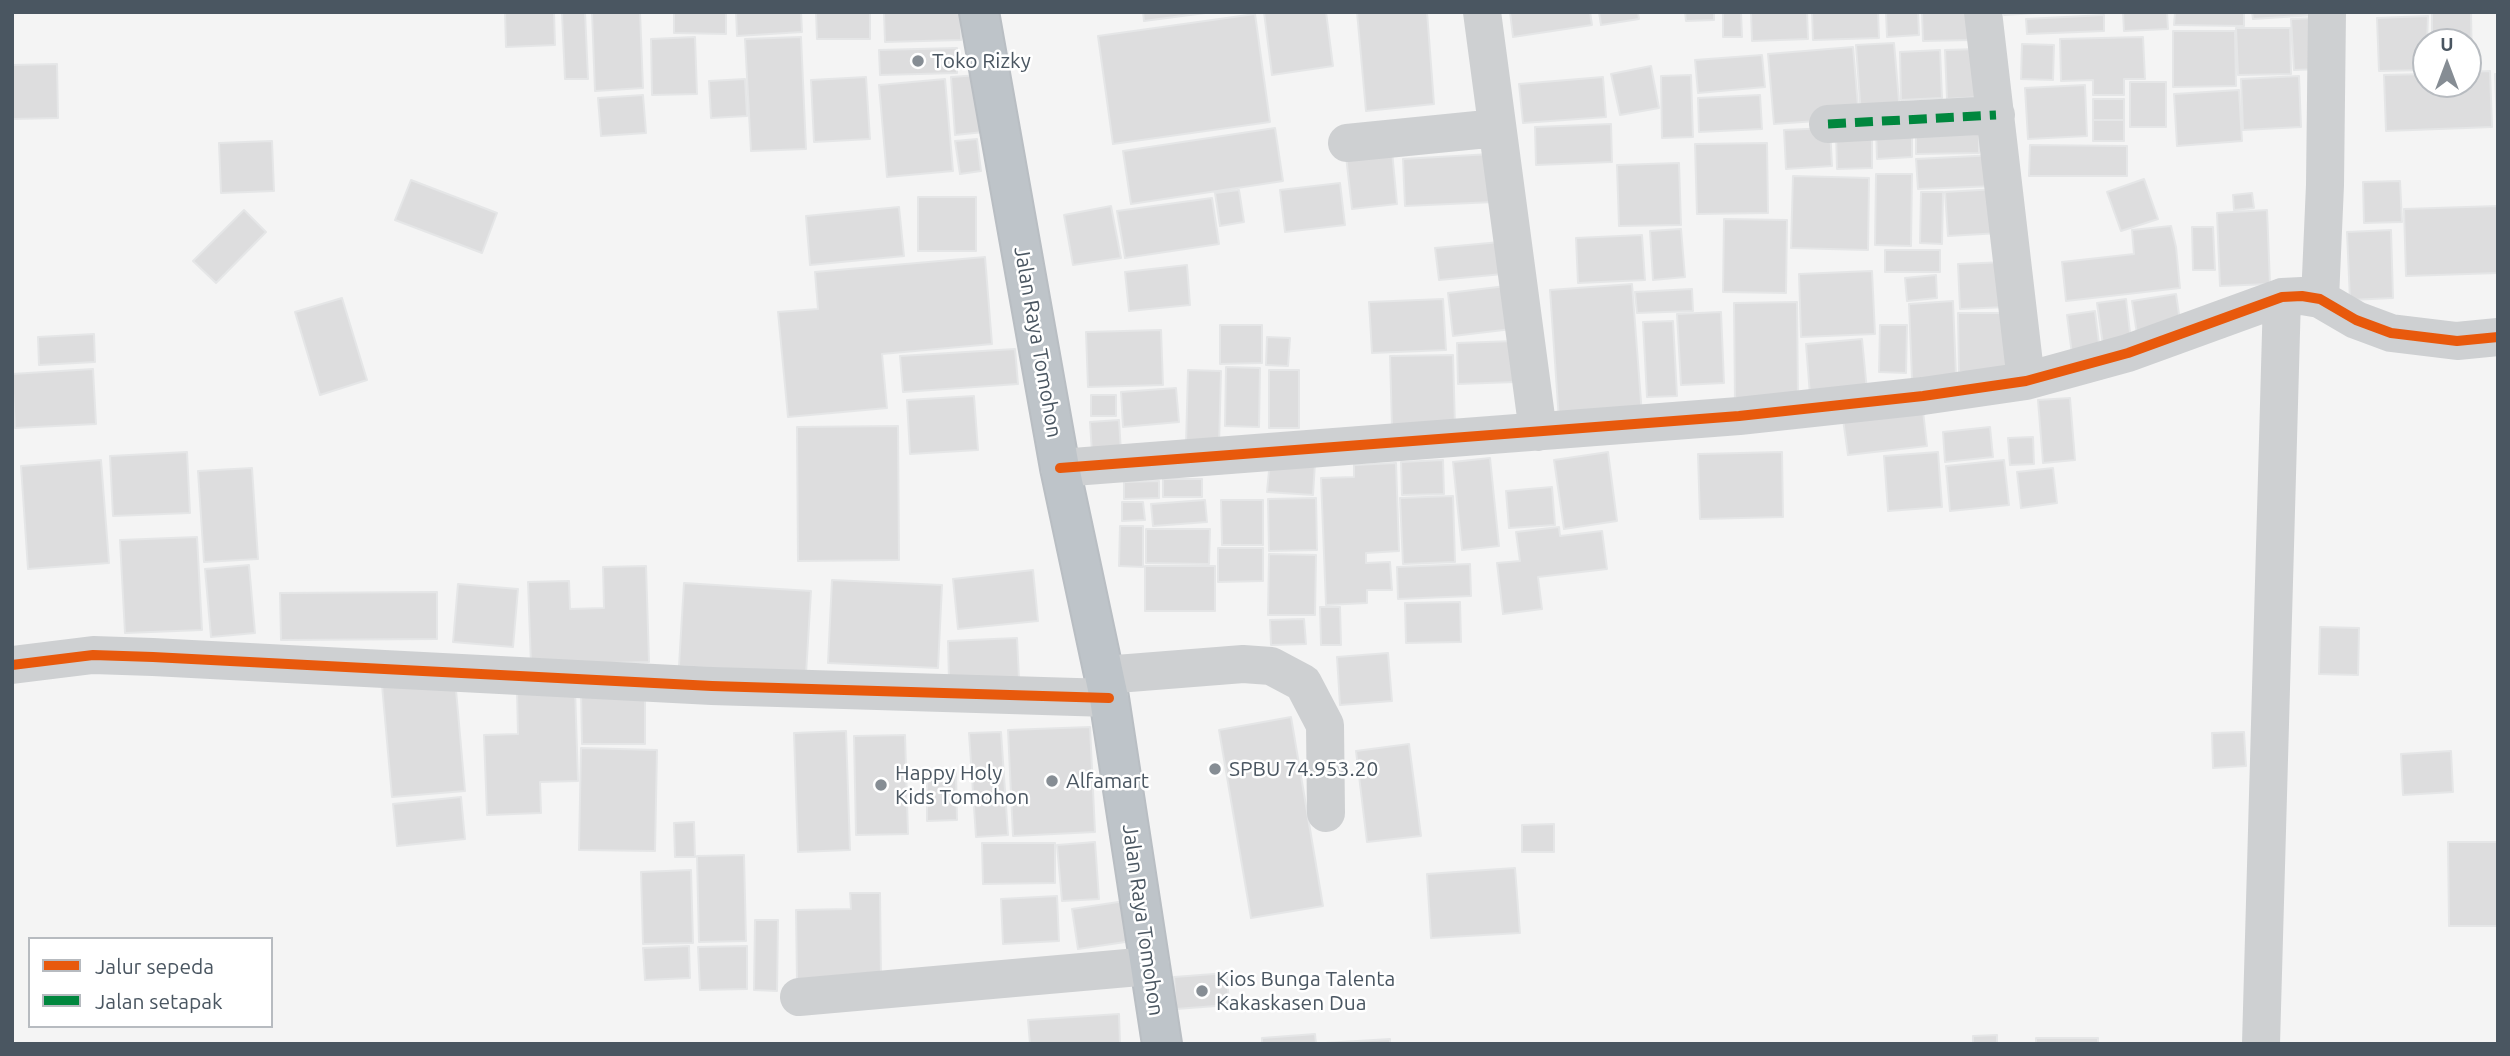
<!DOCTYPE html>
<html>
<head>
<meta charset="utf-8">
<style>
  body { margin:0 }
  #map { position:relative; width:2510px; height:1056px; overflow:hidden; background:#f4f4f4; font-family:Ubuntu,sans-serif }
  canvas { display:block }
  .frame { position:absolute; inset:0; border:14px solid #4a5661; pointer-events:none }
  .legend { position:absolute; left:28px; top:937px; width:245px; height:91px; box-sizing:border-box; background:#fff; border:2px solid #b7bbc0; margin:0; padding:9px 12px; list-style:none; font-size:21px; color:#4a5661 }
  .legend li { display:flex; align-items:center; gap:14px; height:35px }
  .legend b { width:35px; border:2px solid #b7bbc0 }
  .north { position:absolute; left:2412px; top:28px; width:70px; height:70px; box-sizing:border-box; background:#fff; border:2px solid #b7bbc0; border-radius:50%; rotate:0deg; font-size:19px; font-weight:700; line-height:28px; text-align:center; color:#4a5661 }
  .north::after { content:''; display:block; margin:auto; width:24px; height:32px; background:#868d94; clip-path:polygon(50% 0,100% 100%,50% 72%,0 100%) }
</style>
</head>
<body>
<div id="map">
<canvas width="2510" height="1056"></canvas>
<div class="frame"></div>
<ul class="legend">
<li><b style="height:9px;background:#e8590c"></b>Jalur sepeda</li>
<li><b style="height:9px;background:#00873e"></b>Jalan setapak</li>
</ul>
<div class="north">U</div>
</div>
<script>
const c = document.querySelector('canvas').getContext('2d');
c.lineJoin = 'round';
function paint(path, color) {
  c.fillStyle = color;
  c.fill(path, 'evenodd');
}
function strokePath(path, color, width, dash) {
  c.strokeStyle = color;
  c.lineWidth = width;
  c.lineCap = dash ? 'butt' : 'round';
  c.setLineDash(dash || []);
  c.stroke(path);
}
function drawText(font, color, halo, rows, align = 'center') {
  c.font = font + ' Ubuntu,sans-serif';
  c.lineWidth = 5;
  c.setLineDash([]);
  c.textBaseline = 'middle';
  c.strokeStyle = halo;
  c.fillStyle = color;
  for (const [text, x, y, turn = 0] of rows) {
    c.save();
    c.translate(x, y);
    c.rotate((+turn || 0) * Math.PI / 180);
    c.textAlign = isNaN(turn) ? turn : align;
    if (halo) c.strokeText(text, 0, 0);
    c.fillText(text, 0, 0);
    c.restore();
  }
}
const building = new Path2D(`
  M505 12H554L555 45 506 47Z
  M585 12 588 79H565L562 13Z
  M592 12H640L643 88 595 91Z
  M674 12H726V34L674 33Z
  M736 12H801L802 32 737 36Z
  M816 12H870V39H817Z
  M884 12H961V40L885 42Z
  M1143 12H1213L1144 21Z
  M1264 12H1326L1333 66 1272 75Z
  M1357 12H1427L1434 104 1366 111Z
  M1510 12H1590L1592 25 1513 37Z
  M1599 12H1638L1639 19 1601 25Z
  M1685 12H1714V20L1686 21Z
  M1723 12H1741L1742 37H1723Z
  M1751 12H1807L1808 39 1752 41Z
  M1812 12H1878L1879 38 1813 40Z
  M1886 12H1918L1919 35 1887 37Z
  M1922 12H1971L1972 40 1923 41Z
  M2003 12H2051L2004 15Z
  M2123 12H2167L2168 29 2124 31Z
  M2175 12H2244V26L2174 25Z
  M2252 12H2314V15L2253 19Z
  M2432 12H2471L2472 68H2468V42H2432Z
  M1255 14 1270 122 1113 144 1098 36Z
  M2104 15V31L2027 34 2026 19Z
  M2428 16 2426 70 2379 71 2377 18Z
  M2317 18 2320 69 2294 70 2291 19Z
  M2236 28H2290L2291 74 2238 75Z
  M2173 31H2235L2236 86 2173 87Z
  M695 37 697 94 652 95 651 39Z
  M801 37 806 149 751 151 745 39Z
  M2143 37 2145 79H2124V95H2093V80L2061 81 2060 39Z
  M1894 43 1900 113 1861 115 1856 45Z
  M2022 44 2054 45 2053 80 2021 79Z
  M1853 47 1859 118 1774 124 1768 54Z
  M957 48V73L880 75 879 50Z
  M1979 49 1981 97 1947 99 1945 50Z
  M1940 50 1942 98 1901 100 1900 52Z
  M1762 55 1765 87 1698 93 1695 60Z
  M57 64 58 118 12 119V65Z
  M1651 66 1659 108 1620 115 1611 74Z
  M2490 71 2492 127 2386 131 2384 75 2426 74V84H2468V72Z
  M2495 74H2498V123H2497Z
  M979 75 984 132 955 135 951 77Z
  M1691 75 1693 137 1662 138 1661 76Z
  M2299 76 2301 127 2243 130 2241 79Z
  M866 77 870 139 814 142 811 80Z
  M1603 77 1606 117 1523 123 1519 84Z
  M745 79 747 116 711 118 709 81Z
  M945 79 953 171 887 177 879 85Z
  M2130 82H2166V127H2130Z
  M2085 85 2087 136 2028 139 2025 88Z
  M2239 90 2242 141 2177 146 2174 94Z
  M643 95 646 133 601 136 598 98Z
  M1760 95 1762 129 1699 132 1698 98Z
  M2093 99H2124V120H2093Z
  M2093 120H2124V141H2093Z
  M1611 124 1612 162 1536 165 1535 127Z
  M1979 125V153L1916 154V126Z
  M1912 127V157L1877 159 1876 128Z
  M1275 128 1283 181 1131 204 1123 151Z
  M1830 128 1832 166 1786 169 1784 130Z
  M1872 130V168L1837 169 1836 131Z
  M977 139 981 171 960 174 955 141Z
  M272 141 274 191 221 193 219 143Z
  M1767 143 1768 213 1697 214 1695 144Z
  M2030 145 2127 146V176H2029Z
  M1392 151 1397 204 1352 209 1346 156Z
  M1491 154 1494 202 1405 206 1403 159Z
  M1995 155 1996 186 1918 189 1916 159Z
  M1679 163 1681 225 1619 226 1617 165Z
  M1876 174H1912L1911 246 1875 245Z
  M1793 176 1869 178 1868 250 1791 248Z
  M2144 179 2158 219 2121 231 2107 192Z
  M411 180 497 213 482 253 395 220Z
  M2400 181 2402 222 2364 223 2363 182Z
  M1340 183 1345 225 1285 232 1280 190Z
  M1997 189 2000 233 1948 236 1945 192Z
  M1239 190 1244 222 1220 226 1215 193Z
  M1921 192H1943L1942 244 1920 243Z
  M2252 193 2254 208 2234 210 2233 195Z
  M918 197H976V251H918Z
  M1212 198 1219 244 1125 258 1117 211Z
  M1111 206 1121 258 1073 265 1064 215Z
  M2498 206V273L2406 276 2404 209Z
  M899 207 904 256 810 265 806 216Z
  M244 210 266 232 216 283 193 261Z
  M2267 210 2270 284 2220 286 2217 213Z
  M1724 219 1787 220 1786 293 1723 292Z
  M2171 226 2176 247 2180 288 2066 301 2062 262 2134 254 2132 230Z
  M2192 227H2213L2215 270H2193Z
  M1681 229 1685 277 1653 280 1650 231Z
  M2391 230 2393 298 2350 300 2347 232Z
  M1642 235 1645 280 1578 283 1576 238Z
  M1500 242 1503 274 1439 280 1435 248Z
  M1885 250H1940V272H1885Z
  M985 257 992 344 882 354 887 408 788 417 778 312 818 309 815 272Z
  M2005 262 2007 307 1960 309 1958 264Z
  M1187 265 1190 305 1129 311 1125 272Z
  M1872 271 1875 334 1801 337 1799 274Z
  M1936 275 1937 298 1907 301 1905 278Z
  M1632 284 1642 415 1559 420 1550 290Z
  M1506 286 1512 329 1453 336 1448 293Z
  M1692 289 1693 311 1637 313 1635 292Z
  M2176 294 2181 328 2137 334 2132 301Z
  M342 298 367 380 320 395 295 312Z
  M1443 299 1446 350 1372 353 1369 302Z
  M2126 299 2131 341 2103 345 2097 303Z
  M1953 301 1956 376 1912 379 1909 304Z
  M1797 302 1798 402 1735 403 1734 303Z
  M2095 311 2100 352 2072 355 2067 315Z
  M1721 312 1724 383 1681 385 1677 314Z
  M1958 313H2009V372H1959Z
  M1673 321 1677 396 1647 397 1643 322Z
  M1220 325H1262V363L1220 364Z
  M1880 325H1907L1906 373 1879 372Z
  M1161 330 1163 385 1088 387 1086 332Z
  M94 334 95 362 39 365 38 337Z
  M1267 337 1290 338 1288 366 1266 365Z
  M1862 339 1867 391 1810 395 1806 344Z
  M1515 341 1516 382 1458 384 1457 343Z
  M1015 349 1018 384 903 392 900 356Z
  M1453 355 1455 427 1392 428 1390 356Z
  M1226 367 1260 368 1259 427 1225 426Z
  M93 369 96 424 15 428 12 374Z
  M1188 370 1221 371 1219 446 1186 445Z
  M1269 370H1299V428H1269Z
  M1176 388 1179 422 1123 427 1121 392Z
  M1091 395H1116V416H1091Z
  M974 396 978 450 910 454 907 400Z
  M2070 398 2075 460 2043 463 2038 400Z
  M1923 411 1927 446 1848 455 1843 419Z
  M1119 420 1121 452 1092 453 1090 422Z
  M898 426 899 560 798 561 797 427Z
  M1990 427 1993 457 1945 462 1943 432Z
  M2033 437 2034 464 2010 465 2008 438Z
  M187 452 190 513 113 516 110 456Z
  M1608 452 1617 521 1564 529 1554 460Z
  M1782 452 1783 517 1700 519 1698 454Z
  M1938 452 1942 507 1888 511 1884 456Z
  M1490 458 1499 546 1462 550 1453 462Z
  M101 460 109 563 28 569 21 466Z
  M1270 460 1315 463 1313 495 1267 492Z
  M1443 460 1444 494 1402 495 1401 462Z
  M2004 460 2009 505 1950 511 1946 466Z
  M1396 463 1399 551 1366 553V563L1390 562 1392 590H1367V603L1326 605 1321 478 1354 477V465Z
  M252 468 258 559 204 562 198 471Z
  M2053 468 2057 503 2021 508 2017 472Z
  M1163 479H1202V497H1163Z
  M1159 481V498L1124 499V482Z
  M1552 487 1555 525 1509 528 1506 491Z
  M1453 496 1455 562 1403 564 1400 498Z
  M1316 498 1317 550 1269 551 1268 499Z
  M1205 500 1207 522 1153 526 1151 504Z
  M1221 500H1263V545H1222Z
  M1122 502H1143L1145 520 1122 521Z
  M1120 526H1143V567L1119 566Z
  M1559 527 1560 536 1602 531 1607 569 1538 577 1542 609 1503 614 1497 563 1520 561 1516 532Z
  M1146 529H1210L1209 564 1146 563Z
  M197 537 202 630 125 633 120 540Z
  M1218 548H1263V581L1218 582Z
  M1269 554 1316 555 1315 615H1268Z
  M1470 564 1471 596 1398 599 1397 567Z
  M249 565 255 633 211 637 205 569Z
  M646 566 649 662 531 665 528 582 569 581 570 609 604 608 603 567Z
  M1145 566H1215V611H1145Z
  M1033 570 1038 621 958 629 953 579Z
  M832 580 942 585 938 668 828 663Z
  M684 583 811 591 806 674 679 666Z
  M458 584 518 589 513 647 453 642Z
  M437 592V639L281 640 280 593Z
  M1460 602 1461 642 1406 643 1405 603Z
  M1320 607H1340L1341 645H1321Z
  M1304 619 1306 644 1271 645 1270 620Z
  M2320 627 2359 628 2358 675 2319 674Z
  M1017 638 1019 679 949 681 948 641Z
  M1388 653 1392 701 1340 705 1337 657Z
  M455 679 465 791 392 797 382 685Z
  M575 688 578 781 540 782 541 813 487 815 484 735 518 734 517 690Z
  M581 690H645V744H582Z
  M1291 717 1323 906 1251 918 1219 730Z
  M1090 727 1095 832 1013 836 1008 730Z
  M846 731 850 850 798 852 794 733Z
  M1001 732 1008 835 976 837 969 733Z
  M2244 732 2246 766 2213 768 2212 733Z
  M905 735 908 834 856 835 854 736Z
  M1409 744 1421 836 1367 842 1356 751Z
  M581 748 657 750 655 851 579 850Z
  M2451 751 2453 792 2403 795 2401 754Z
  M956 770 957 820 927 821V771Z
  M461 797 465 839 397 846 393 804Z
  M694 822 695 857H675L674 823Z
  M1554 824V852H1522V825Z
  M1095 842 1099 899 1062 901 1057 845Z
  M2448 842H2498V926H2449Z
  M982 843H1055V883L983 884Z
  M744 855 746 941 699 942 697 856Z
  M1515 868 1520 933 1431 938 1427 874Z
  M691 870 693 943 643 944 641 872Z
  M850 893H880L881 980 797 981 796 910 851 909Z
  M1057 896 1059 941 1003 944 1001 899Z
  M1125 901 1132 941 1078 949 1072 909Z
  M755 920H778L777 991 754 990Z
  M689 946 690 978 645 980 643 948Z
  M747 946V989L700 990 698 947Z
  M1227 973 1229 1005 1176 1009 1174 977Z
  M1119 1014 1120 1044H1030L1028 1020Z
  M1315 1034 1316 1044H1262V1038Z
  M1997 1035V1044H1973V1036Z
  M2036 1038H2098V1044H2036Z
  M1390 1039V1044H1325V1043Z`);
paint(building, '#ddddde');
strokePath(building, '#e5e6e7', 2);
const highway = new Path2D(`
  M979 12 1060 468 1109 698 1162 1044`);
strokePath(highway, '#b9bec3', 42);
strokePath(new Path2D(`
  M1482 12 1538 432
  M1983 12 2026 381
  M1828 124 1996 115
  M1347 143 1497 128
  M2320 299 2325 185 2327 12
  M1060 468 1739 416 1923 396 2026 381 2128 353 2282 297 2302 296 2320 299 2356 320 2391 333 2457 341 2498 337
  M12 665 93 655 153 657 712 686 1109 698
  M1104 675 1243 664 1271 666 1303 683 1325 725 1326 813
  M799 997 1150 966
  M2261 1044 2282 297`), '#ced0d2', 38);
strokePath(highway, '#bec4c9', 38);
strokePath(new Path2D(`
  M1828 124 1996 115`), '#00873e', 9, [18, 9]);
strokePath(new Path2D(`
  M1060 468 1739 416 1923 396 2026 381 2128 353 2282 297 2302 296 2320 299 2356 320 2391 333 2457 341 2498 337
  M12 665 93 655 153 657 712 686 1109 698`), '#e8590c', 10);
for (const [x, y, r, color] of [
  [918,61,7,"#868d94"],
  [1215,769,7,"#868d94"],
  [1052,781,7,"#868d94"],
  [881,785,7,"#868d94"],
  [1202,991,7,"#868d94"]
]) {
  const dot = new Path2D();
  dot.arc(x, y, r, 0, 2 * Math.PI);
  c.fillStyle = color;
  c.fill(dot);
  strokePath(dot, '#fff', 2.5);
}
drawText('21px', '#4a5661', '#fff', [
  ["Toko Rizky",932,61],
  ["SPBU 74.953.20",1229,769],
  ["Happy Holy",895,773],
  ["Kids Tomohon",895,797],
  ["Alfamart",1066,781],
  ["Kios Bunga Talenta",1216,979],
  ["Kakaskasen Dua",1216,1003]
], 'left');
drawText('21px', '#4a5661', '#fff', [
  ["Jalan Raya Tomohon",1038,342,80],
  ["Jalan Raya Tomohon",1143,920,82]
]);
</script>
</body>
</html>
